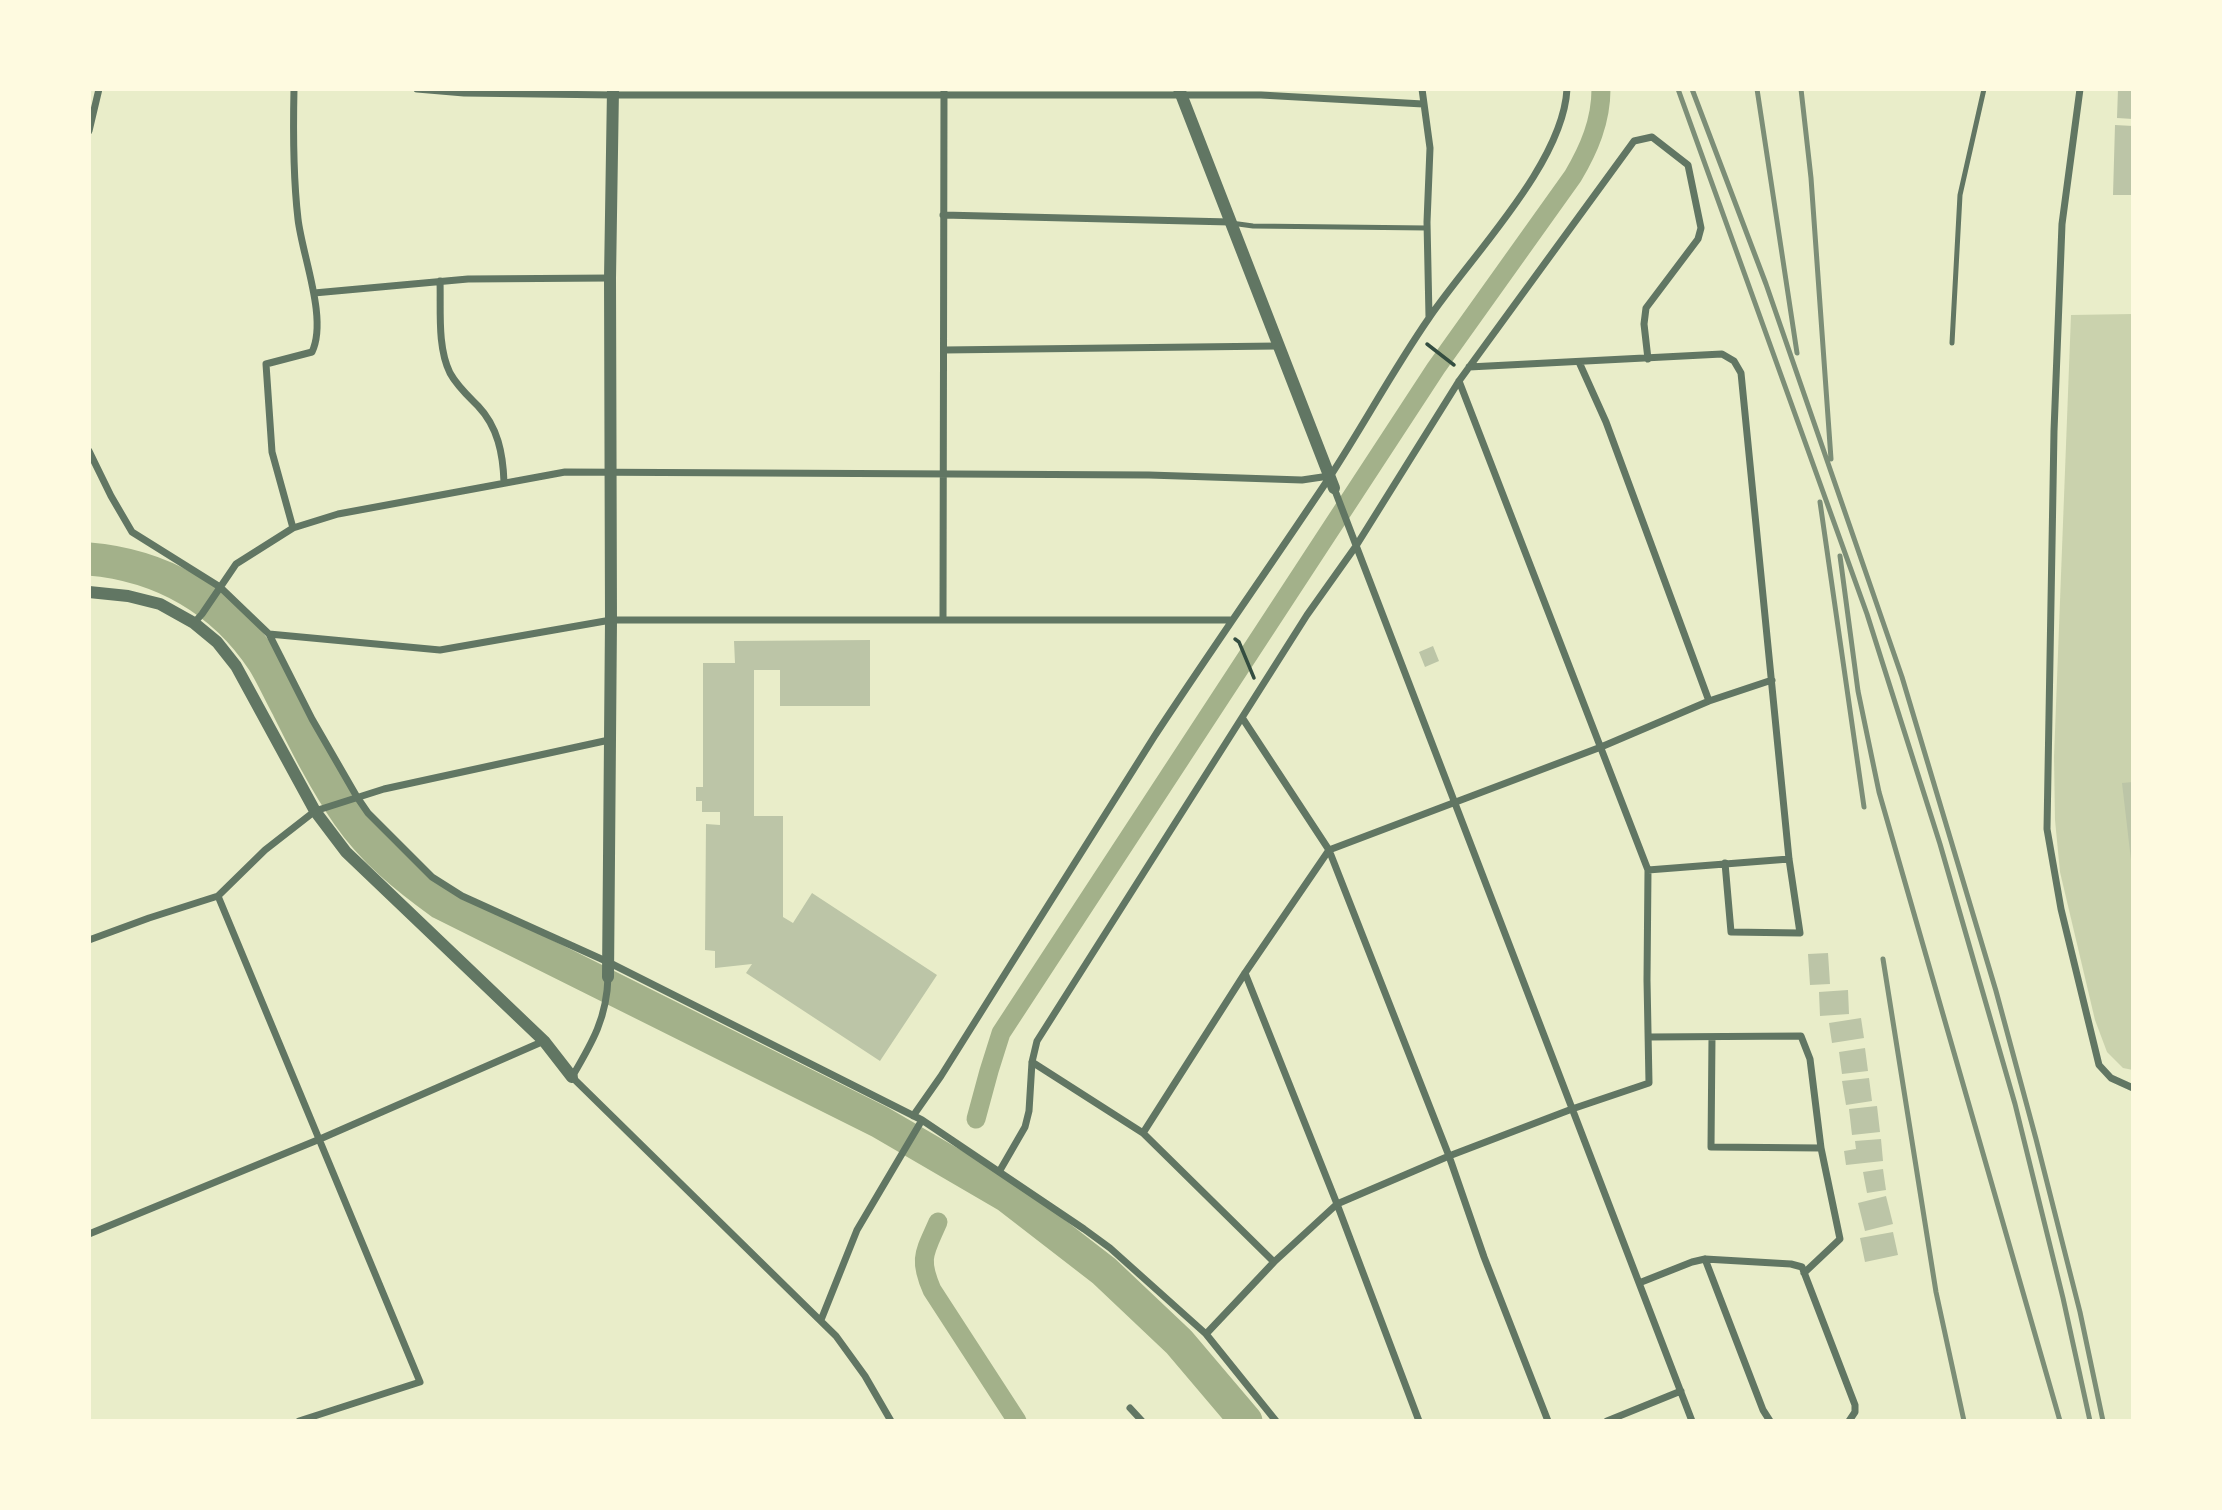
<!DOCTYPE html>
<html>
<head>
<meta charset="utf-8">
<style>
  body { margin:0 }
  #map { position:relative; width:2222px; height:1510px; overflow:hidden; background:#e9edc9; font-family:"DM Sans",sans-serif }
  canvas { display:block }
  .frame { position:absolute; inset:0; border:91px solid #fefae0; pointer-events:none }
</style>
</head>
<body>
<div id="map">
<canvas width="2222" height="1510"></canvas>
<div class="frame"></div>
</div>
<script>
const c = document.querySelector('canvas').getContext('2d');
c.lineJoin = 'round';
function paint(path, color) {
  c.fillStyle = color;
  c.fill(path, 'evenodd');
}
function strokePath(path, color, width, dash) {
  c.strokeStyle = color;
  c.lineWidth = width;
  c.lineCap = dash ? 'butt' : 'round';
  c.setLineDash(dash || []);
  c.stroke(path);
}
paint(new Path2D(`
  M2133 314V1070L2123 1068 2107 1052 2095 1020 2060 872 2055 820 2054 757 2071 315Z`), '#cad2ad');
strokePath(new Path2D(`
  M976 1119 989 1071 1001 1033 1436 368 1573 176C1589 149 1601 121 1601 89
  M938 1222C925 1252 918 1258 932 1290L1017 1421`), '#a3b18a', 19);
strokePath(new Path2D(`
  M89 559C161 565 223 600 263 661 272 675 279 692 288 708 306 744 325 782 348 815 373 851 406 878 441 903L880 1122 1007 1196 1104 1271 1179 1342 1246 1421`), '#a3b18a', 33);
paint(new Path2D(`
  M2118 89H2133V119L2117 118Z
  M2115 125 2133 126V195H2113Z
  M870 640V706H780V670H754V816H783V917L793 923 812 893 937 975 880 1061 746 973 752 964 715 968V951L705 950 706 824 720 825V812H702V801H696V787H703V663H735L734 641Z
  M1433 646 1439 661 1425 667 1419 652Z
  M2133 782V860H2131L2122 783Z
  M1828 953 1830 984 1810 985 1808 954Z
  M1848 990 1849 1014 1820 1016 1819 992Z
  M1861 1018 1864 1038 1832 1043 1829 1023Z
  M1865 1048 1868 1071 1842 1074 1839 1052Z
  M1869 1078 1872 1101 1846 1105 1842 1081Z
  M1877 1106 1880 1132 1852 1135 1849 1109Z
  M1881 1139 1883 1161 1846 1165 1844 1151 1856 1149 1855 1141Z
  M1883 1169 1886 1190 1867 1193 1863 1172Z
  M1886 1196 1893 1224 1865 1231 1858 1203Z
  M1893 1232 1898 1255 1865 1262 1860 1238Z`), '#bcc5a7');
strokePath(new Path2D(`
  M1427 344 1454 365
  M1235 639 1239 642 1254 678`), '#344e41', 3.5);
strokePath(new Path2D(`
  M1231 223 1253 226 1427 228
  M1952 343 1960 195 1984 89`), '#617663', 5);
strokePath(new Path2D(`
  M417 89 464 93 613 95H1261L1423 104
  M1422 89 1430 148 1427 222 1429 317
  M2080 89 2062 224 2054 431 2047 829 2061 909 2099 1065 2111 1078 2133 1088
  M89 131 99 89
  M943 215 1230 222
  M440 281C441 309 437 347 450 373 457 386 468 396 478 406 498 427 503 454 504 482
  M314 293 468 279 610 278
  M944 350 1277 346
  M1579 362 1606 422 1709 701
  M1469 367 1722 354 1734 361 1741 373 1789 859 1800 933 1731 932 1725 863
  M89 451 111 496 132 532 220 587 269 634 440 650 611 620H1232
  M1334 488 1692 1421
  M293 528 272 452 266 364 312 352C328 319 302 255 298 219 293 176 293 133 294 89
  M943 619 944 89
  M194 623 202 614 236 564 293 528 338 514 565 472 1149 475 1302 480 1329 476
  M269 634 312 719 357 797 368 813 432 877 462 896 608 962 922 1120 1084 1229 1110 1248 1206 1334 1276 1421
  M1243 719 1329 850 1449 1156 1484 1257 1548 1421
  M1648 870 1789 859
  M218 896 420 1382 299 1421
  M89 940 149 918 218 896 265 850 315 811 384 789 609 740
  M1245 973 1337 1204 1419 1421
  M608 977C607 1018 592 1043 572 1077L836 1336 865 1376 891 1421
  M1649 1037 1801 1036 1810 1059 1821 1148 1840 1239 1804 1273
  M1712 1037 1711 1147 1821 1148
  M1032 1062 1143 1133 1274 1262
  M913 1116 941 1076C1012 963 1082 850 1154 737 1211 650 1271 565 1329 478 1363 426 1393 370 1429 318 1471 256 1563 164 1567 89
  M1143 1133 1245 973 1329 850 1601 747 1709 701 1772 680
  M999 1172 1025 1127 1029 1111 1032 1062 1037 1041 1307 615 1356 546 1459 381 1634 141 1652 137 1688 165 1701 228 1698 239 1646 308 1644 324 1648 359
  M89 1234 320 1139 544 1041
  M1705 1259 1763 1410 1770 1421
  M1639 1283 1692 1262 1705 1259 1791 1264 1802 1267 1855 1405V1412L1849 1421
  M821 1320 857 1230 922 1120
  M1206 1334 1274 1262 1337 1204 1449 1156 1572 1109 1649 1083 1647 980 1648 870 1459 381
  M1130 1408 1142 1421
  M1607 1421 1681 1391`), '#617663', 7);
strokePath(new Path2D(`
  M1179 89 1334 488
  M89 592 128 596 160 604 194 623 217 642 236 666 315 811 346 852 544 1041 572 1077
  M608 977 611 620 610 278 613 89`), '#617663', 12);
strokePath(new Path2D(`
  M1678 89 1867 614 1940 844 2015 1104 2063 1298 2090 1421
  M1692 89 1766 284 1902 677 1996 991 2036 1139 2080 1312 2103 1421
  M1757 89 1797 353
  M1801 89 1811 178 1831 459
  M1820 502 1864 807
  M1840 556 1858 691 1879 792 2060 1421
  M1883 959 1936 1292 1964 1421`), '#7c8e77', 5);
</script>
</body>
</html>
